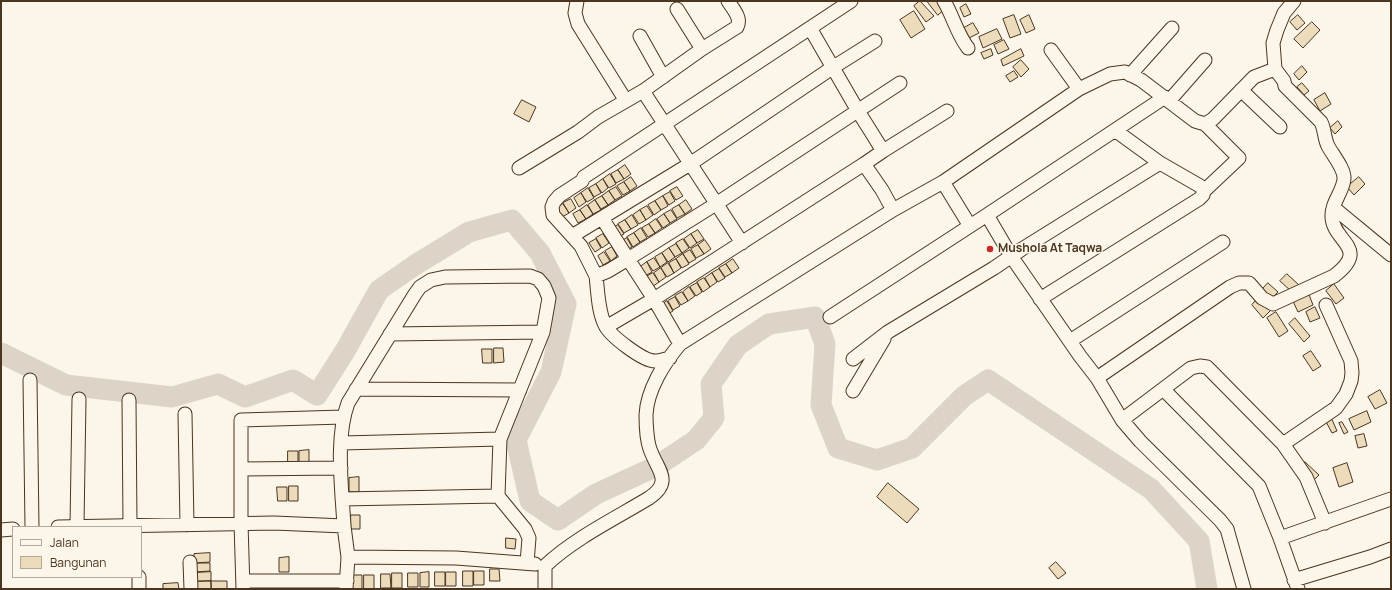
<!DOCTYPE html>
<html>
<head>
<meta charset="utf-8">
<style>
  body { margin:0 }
  #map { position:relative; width:1392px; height:590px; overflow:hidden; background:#fbf6e9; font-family:Manrope,sans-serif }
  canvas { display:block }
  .frame { position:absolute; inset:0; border:2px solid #4a3520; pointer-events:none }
  .legend { position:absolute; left:12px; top:526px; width:130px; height:52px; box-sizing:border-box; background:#fbf6e9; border:1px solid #b4a999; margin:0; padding:5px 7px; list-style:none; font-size:12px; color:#4a3520 }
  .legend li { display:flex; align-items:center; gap:8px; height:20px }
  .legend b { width:20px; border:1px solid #b4a999 }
</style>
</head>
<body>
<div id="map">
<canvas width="1392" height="590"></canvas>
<div class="frame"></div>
<ul class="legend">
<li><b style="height:5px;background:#fbf6e9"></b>Jalan</li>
<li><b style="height:11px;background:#ecdcbc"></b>Bangunan</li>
</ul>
</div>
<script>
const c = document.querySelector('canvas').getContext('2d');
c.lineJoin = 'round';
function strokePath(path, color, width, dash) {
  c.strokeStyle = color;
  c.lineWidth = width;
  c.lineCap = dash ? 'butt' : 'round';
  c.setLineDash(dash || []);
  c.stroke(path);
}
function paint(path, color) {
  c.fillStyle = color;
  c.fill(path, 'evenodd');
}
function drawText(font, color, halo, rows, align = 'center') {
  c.font = font + ' Manrope,sans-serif';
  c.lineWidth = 3;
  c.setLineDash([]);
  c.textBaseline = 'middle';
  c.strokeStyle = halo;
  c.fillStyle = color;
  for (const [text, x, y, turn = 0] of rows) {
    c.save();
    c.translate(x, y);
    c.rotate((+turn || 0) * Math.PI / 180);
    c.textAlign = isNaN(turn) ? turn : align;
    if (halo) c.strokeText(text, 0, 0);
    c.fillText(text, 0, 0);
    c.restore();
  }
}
strokePath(new Path2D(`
  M1 353 66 385 172 397 218 384 245 397 293 380 317 395 345 351 379 290 415 265 469 232 512 220 540 253 566 304 551 372 516 440 530 501 558 520 596 494 657 466 696 440 714 418 711 384 738 345 769 324 815 317 825 344 821 405 838 448 877 460 912 448 964 396 988 380 1151 489 1199 541 1207 589`), '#dcd4c6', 21);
const building = new Path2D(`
  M920 1 934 16 926 22 914 6Z
  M927 1H939L945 9 938 15Z
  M966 4 971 14 964 17 960 8Z
  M914 11 925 29 911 38 900 20Z
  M1014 15 1021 34 1010 38 1003 19Z
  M1029 15 1035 29 1026 33 1020 20Z
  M1298 15 1305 23 1297 30 1290 22Z
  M1312 22 1320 30 1303 48 1294 39Z
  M973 23 979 33 969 38 964 28Z
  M997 29 1002 39 983 48 979 37Z
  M1004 40 1009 49 998 54 994 45Z
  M991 49 993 55 984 59 981 53Z
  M1021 49 1024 56 1003 66 1001 60Z
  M1021 60 1029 69 1021 77 1013 67Z
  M1302 66 1307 72 1299 80 1294 74Z
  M1014 71 1018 77 1010 82 1006 76Z
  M1302 83 1309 91 1304 95 1297 87Z
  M1325 93 1331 104 1320 111 1314 100Z
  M522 100 536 107 529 122 514 114Z
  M1338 121 1342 127 1335 134 1330 128Z
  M625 165 631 174 624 179 618 170Z
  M618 170 624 179 616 183 611 174Z
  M610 174 616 184 609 188 603 179Z
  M631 177 637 186 630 191 624 182Z
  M1359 177 1365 184 1354 195 1347 187Z
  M603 179 608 188 602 193 596 184Z
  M624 182 630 191 623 195 617 186Z
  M596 184 601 193 594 197 589 188Z
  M616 187 622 196 615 200 609 191Z
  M677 187 683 196 676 200 670 191Z
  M588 188 594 198 587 202 581 193Z
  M609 191 615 200 608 205 602 196Z
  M670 192 675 201 669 205 663 196Z
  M581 193 586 202 579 207 574 198Z
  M602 196 608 205 601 209 595 200Z
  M663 196 668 206 661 210 655 201Z
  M571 199 576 208 569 213 563 203Z
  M595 200 601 210 593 214 588 205Z
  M686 200 692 209 685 214 679 205Z
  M655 201 661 210 654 215 648 205Z
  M563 204 569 213 562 217 556 208Z
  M587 205 593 214 586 219 580 210Z
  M679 205 685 214 677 218 672 209Z
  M647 206 653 215 646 220 640 210Z
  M580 210 586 219 578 223 573 214Z
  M640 210 646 220 639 224 633 215Z
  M671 210 677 219 670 223 664 214Z
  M664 214 670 223 663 228 657 219Z
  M632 215 638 225 631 229 625 220Z
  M656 219 662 228 655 233 649 224Z
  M625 220 631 229 624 233 618 224Z
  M649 224 655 233 648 237 642 228Z
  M618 225 624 234 617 238 611 229Z
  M641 228 647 238 640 242 634 233Z
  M698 230 704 239 697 243 691 234Z
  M634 233 640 242 633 247 627 237Z
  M603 234 609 243 602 248 596 238Z
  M691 234 697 243 690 248 684 239Z
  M627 238 632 247 625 251 620 242Z
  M596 239 601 248 595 252 589 243Z
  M683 239 689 248 682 253 676 243Z
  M705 240 711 249 704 254 698 245Z
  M676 244 682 253 675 257 669 248Z
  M698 245 704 254 696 258 691 249Z
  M612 247 617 256 611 261 605 251Z
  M669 248 675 257 668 262 662 253Z
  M690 250 696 259 689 263 683 254Z
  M604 252 610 261 603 265 598 256Z
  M662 253 667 262 660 267 655 257Z
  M683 254 689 264 682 268 676 259Z
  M654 258 660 267 653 271 647 262Z
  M676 259 681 268 674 273 669 263Z
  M733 259 739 268 732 273 726 264Z
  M647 262 652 272 645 276 640 267Z
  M668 263 674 273 667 277 661 268Z
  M726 264 732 273 725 277 719 268Z
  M661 268 666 277 659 282 654 273Z
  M719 269 725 278 718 282 712 273Z
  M653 273 659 282 652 287 646 277Z
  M712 273 717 282 710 287 705 278Z
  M1287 274 1299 285 1292 292 1280 281Z
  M704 278 710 287 703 292 697 282Z
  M697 283 702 292 696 296 690 287Z
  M1268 283 1278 292 1270 300 1261 291Z
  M1334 284 1344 298 1336 304 1326 291Z
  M689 287 695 296 688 301 683 292Z
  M682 292 688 301 681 305 675 296Z
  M1308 292 1313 305 1298 312 1292 299Z
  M675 297 680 306 673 310 668 301Z
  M1258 298 1271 310 1263 318 1252 305Z
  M667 301 673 311 666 315 660 306Z
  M1315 307 1320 318 1310 322 1306 312Z
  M1276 312 1288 331 1279 337 1267 318Z
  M1295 318 1310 336 1304 342 1289 324Z
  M494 348H503L504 362 494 363Z
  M482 349H492V363H483Z
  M1311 351 1321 366 1313 371 1303 356Z
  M1380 390 1387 403 1375 409 1368 397Z
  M1367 411 1371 422 1354 430 1349 419Z
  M1330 415 1337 431 1332 433 1324 418Z
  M1342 422 1348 432 1344 434 1339 423Z
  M1364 434 1367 446 1358 448 1355 436Z
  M309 450V465H299V451Z
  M288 451H298V465H288Z
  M1305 462 1319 475 1314 480 1300 468Z
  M1347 463 1353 482 1339 487 1333 468Z
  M359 477V492H349V478Z
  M888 483 919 509 907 523 877 497Z
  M289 486H298V501H289Z
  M277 487H287V501H278Z
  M351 515H360V529H351Z
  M506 538 516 539 515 549 506 548Z
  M210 553V562L194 563V554Z
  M289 557V572H279V558Z
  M1056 562 1066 573 1058 579 1049 568Z
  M195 563H210V571L195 572Z
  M490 569H499L500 581H490Z
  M463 571H473V586H463Z
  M474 571H484V585H474Z
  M211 572V581H195V573Z
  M429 572V587H420V573Z
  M435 572H445V586H435Z
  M446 572H456V586H446Z
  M392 573H402V588H392Z
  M408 573H418V587H408Z
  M381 574H390L391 588H381Z
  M352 575H362V589H353Z
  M364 575H374V589H364Z
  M211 581V589H196L195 582Z
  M211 581H227V589H212Z
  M178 583 179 589H163V584Z`);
paint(building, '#ecdcbc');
strokePath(building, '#4a3520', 1);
const minor = new Path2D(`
  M577 1 575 13 578 24 626 101
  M944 1C953 16 957 34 968 48
  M677 9 702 49
  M810 28 858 111 883 151
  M640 36 663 77
  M1051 50 1079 89
  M1130 75 1172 28
  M1241 90 1280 127
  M643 91 742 243
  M1169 101 1205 60
  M519 168 578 132 598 117 643 91 702 49 737 27C742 18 733 9 728 1
  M943 182 1079 89 1110 74 1125 72 1141 80 1195 121 1205 124 1213 119 1254 77 1275 69
  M1204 191 1239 158 1205 124
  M1334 208 1391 255
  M893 210 943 182 970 226 987 215 1011 256 1080 356 1097 378 1122 420 1140 441 1220 520 1227 529 1244 589
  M987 215 1165 97
  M602 218 628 259 608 271 596 276 581 246 553 215 552 207 554 202 559 196 582 181 584 177 851 1
  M572 236 690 164 832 68 875 41
  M596 276C598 292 598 311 605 325 610 336 643 361 655 361 659 361 665 359 670 358
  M1040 299 1199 199 1203 195 1204 191 1200 186 1160 163 1116 131
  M830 317 970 226
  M606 327 654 299 864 164 883 151 947 111
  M390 334 543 332
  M1070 341 1223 242
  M680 344 654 299 628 259 716 204 900 83
  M853 359 888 332 994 268 1022 249 1160 163
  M1097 378 1230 287 1239 283H1249L1262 298 1273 304 1334 276C1371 248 1333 242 1332 217 1331 203 1343 192 1344 179 1345 169 1332 154 1328 146 1324 138 1325 130 1321 122L1285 86 1284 81 1275 69 1273 43 1277 30 1284 13 1294 1
  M30 380 32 527
  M356 389 520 390
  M1163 389 1259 486 1280 538 1298 589
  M853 391 884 339
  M129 400 130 526
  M185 414 187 525
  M1122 420 1191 368 1200 366 1207 367 1283 444 1306 477 1325 523
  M342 443 500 439
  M1283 444 1336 408 1346 394 1351 381 1352 373 1351 361 1326 305
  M241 469 341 468
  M342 499 498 496
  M77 526 79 399
  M344 526C342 489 335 438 348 403L415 294 420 287 431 280 445 277 530 276 538 279 544 286 549 298 543 332 500 439 498 496 525 529 529 538 527 563
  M58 527 274 523 344 526 348 557
  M1 530 13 529
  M1280 538 1391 499
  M190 562 191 589
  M1294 580 1370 557 1391 549
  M243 581H347
  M139 589V577
  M243 589 241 523V420L343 417
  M346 589 348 557 456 558 535 564
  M545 589V566C573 539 616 518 649 498 674 481 657 470 650 449 647 441 646 423 646 415 647 390 664 363 680 344L893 210 882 190 864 164`);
strokePath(minor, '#4a3520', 15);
strokePath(minor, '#fbf6e9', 13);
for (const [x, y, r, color] of [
  [990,249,4,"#c62828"]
]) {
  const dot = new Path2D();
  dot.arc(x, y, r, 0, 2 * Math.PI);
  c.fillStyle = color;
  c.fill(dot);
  strokePath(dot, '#fbf6e9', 1.5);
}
drawText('bold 12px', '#4a3520', '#fbf6e9', [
  ["Mushola At Taqwa",998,249]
], 'left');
</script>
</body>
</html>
